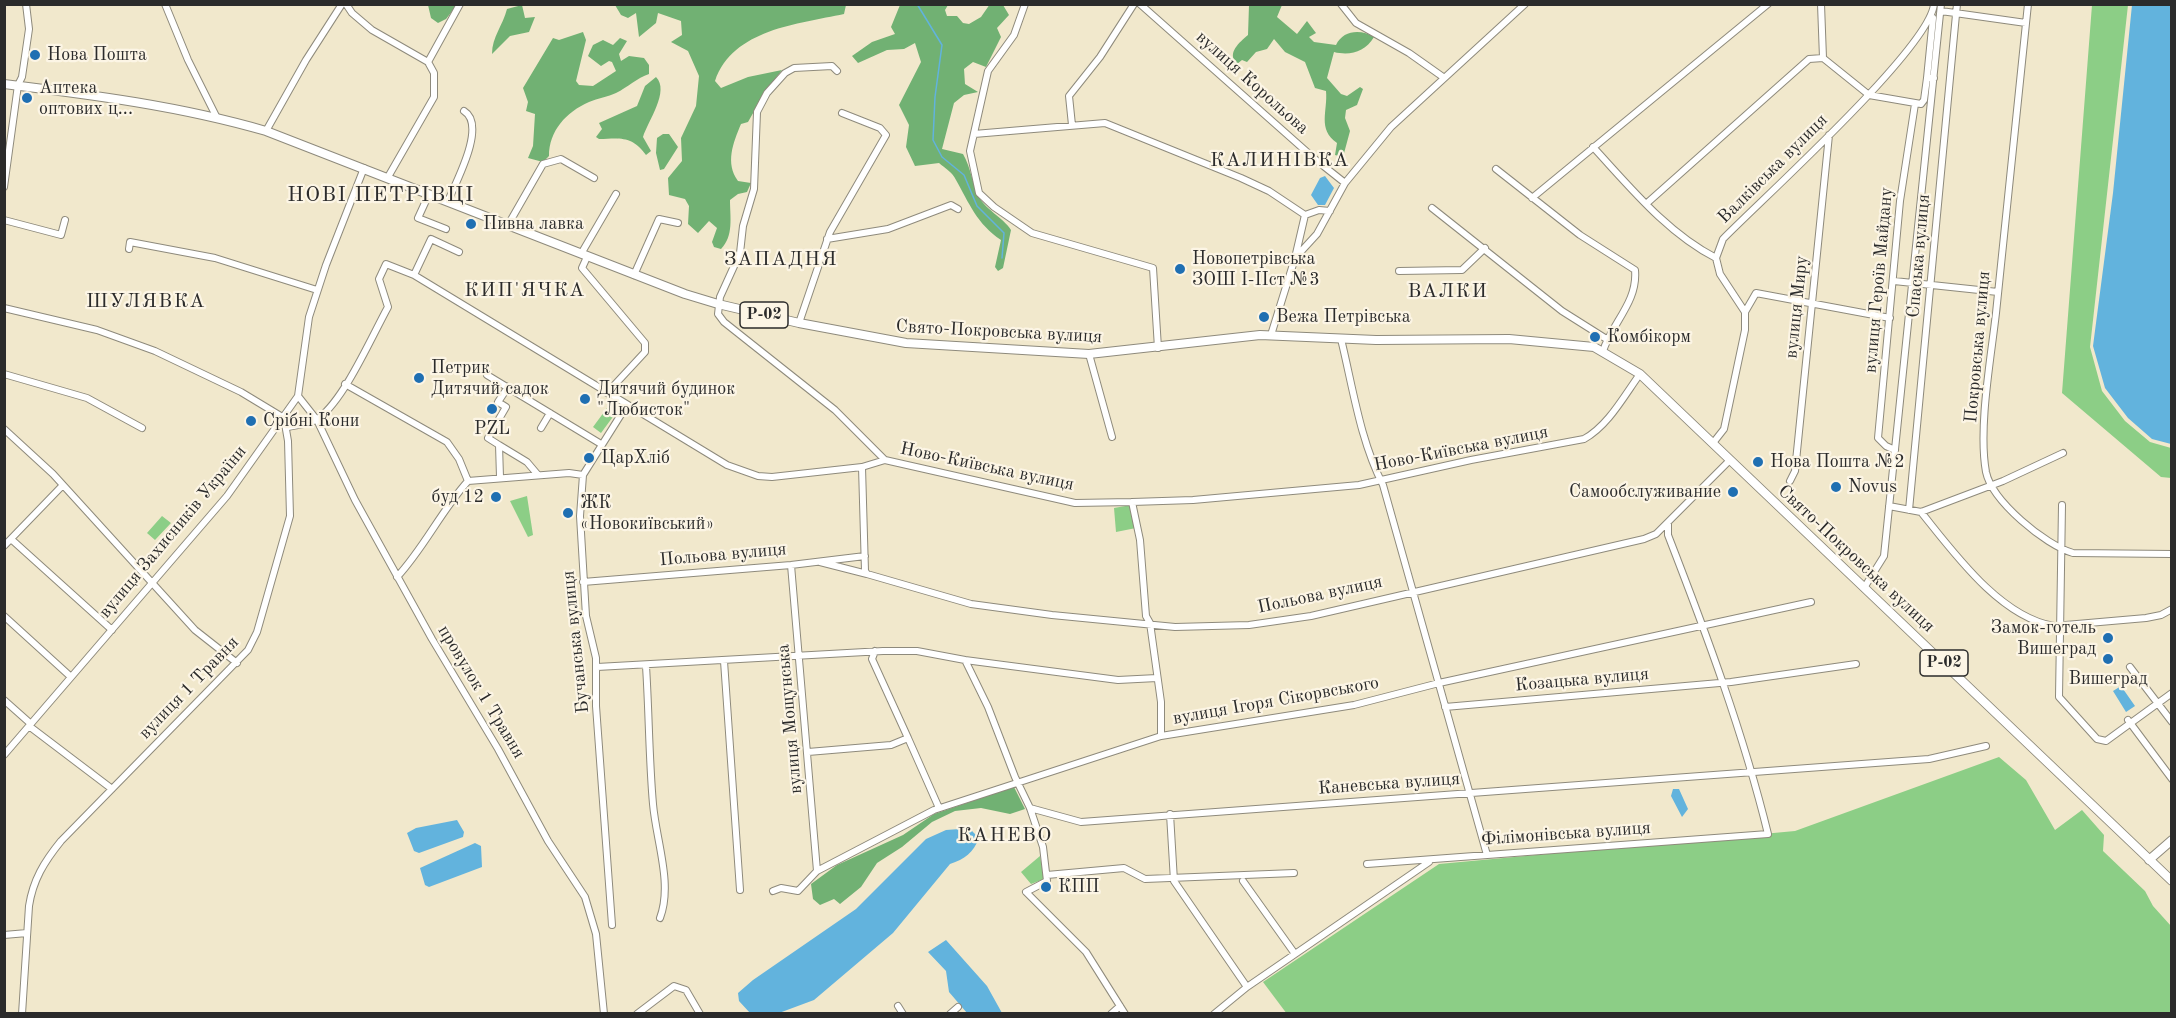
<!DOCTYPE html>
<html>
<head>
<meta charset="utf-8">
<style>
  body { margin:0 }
  #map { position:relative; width:2176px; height:1018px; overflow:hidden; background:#f1e8cc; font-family:"Old Standard TT",serif }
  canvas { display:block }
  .frame { position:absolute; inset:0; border:6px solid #2b2b2b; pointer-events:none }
</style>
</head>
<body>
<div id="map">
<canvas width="2176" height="1018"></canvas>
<div class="frame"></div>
</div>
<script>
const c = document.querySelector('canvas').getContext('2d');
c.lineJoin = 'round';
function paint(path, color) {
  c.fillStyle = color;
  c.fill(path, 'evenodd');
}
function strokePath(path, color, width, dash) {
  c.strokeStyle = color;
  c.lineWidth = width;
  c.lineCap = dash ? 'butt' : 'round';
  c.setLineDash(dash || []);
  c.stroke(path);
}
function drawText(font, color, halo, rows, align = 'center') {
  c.font = font + ' "Old Standard TT",serif';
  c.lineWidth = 4.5;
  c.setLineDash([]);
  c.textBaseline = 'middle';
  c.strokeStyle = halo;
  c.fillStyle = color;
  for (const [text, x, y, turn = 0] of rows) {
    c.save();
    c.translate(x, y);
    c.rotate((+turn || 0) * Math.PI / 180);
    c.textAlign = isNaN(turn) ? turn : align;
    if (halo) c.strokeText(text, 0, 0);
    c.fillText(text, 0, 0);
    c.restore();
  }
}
paint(new Path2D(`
  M2092 5H2128L2090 347 2102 391 2125 421 2150 442 2171 448V478L2161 477 2062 393Z
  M607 408 615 414 601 433 593 427Z
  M527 496 533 535 528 537 510 501Z
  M1131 505 1136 528 1116 532 1114 508Z
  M162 516 171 523 155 540 147 533Z
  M1999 757 2026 780 2055 830 2082 810 2104 835 2103 851 2145 891 2153 906 2171 926V1013L1287 1014 1263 982 1439 864 1795 831Z
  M1040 856 1044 879 1031 884 1021 872Z`), '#8cce86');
paint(new Path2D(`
  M428 5H457L446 19 438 23 431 18Z
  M522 5 525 18 535 17 529 32 510 36 492 54C492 37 503 25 507 9Z
  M615 5H846L844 14C798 24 733 29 715 81L721 88 748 77 782 70 765 92 748 122 741 124C733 143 725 163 738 181L751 183 747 192 738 194 730 200C730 217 734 236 721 249L714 247 712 242 717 228 709 221 698 233 688 224 689 206 685 199 669 195 668 178 682 161 681 138 696 106 699 76 688 51 671 42 682 35 681 21 658 13 656 23 639 37 636 13 628 18 621 15Z
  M900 5H948L945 10 947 16H957L963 23 969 24 981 17 990 4 1003 5 1009 15 997 28 1001 37 986 67 973 62 964 69 965 84 978 92 964 95 954 103 942 149 963 154C971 168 972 182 978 195 984 209 1003 217 1011 230L1003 268 998 271 995 267 1001 240C977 224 969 203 956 180 953 173 945 168 939 163L915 166 906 147 909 125 899 105 921 62 915 43 904 49 887 50 858 63 852 56 872 42 895 34 891 27Z
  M1249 5H1282L1277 17 1297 34 1307 21 1316 33 1309 37 1314 42 1336 45C1343 30 1361 29 1374 37 1365 52 1350 56 1334 52L1327 78 1341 94 1347 96 1360 87 1363 89 1357 105 1346 110 1345 118 1350 131 1343 157 1335 155 1337 143C1317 129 1328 111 1326 91L1315 88 1305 62 1285 52 1274 39 1267 49 1256 52 1247 62 1242 60 1237 64C1226 53 1240 42 1248 35Z
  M583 32 586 40 576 81 579 85 593 86 616 71 612 62 609 61 601 66 588 56 593 45 603 40 613 45 620 38 627 41 619 54 621 61 629 56 644 58 649 65V74C637 78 628 87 616 93 608 97 598 98 589 102 566 112 549 131 549 156L543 162 528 158 533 146 535 114 526 111 528 102 523 88 553 38 559 40Z
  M656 77C670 91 648 121 643 137L651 151 646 155C632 136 622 138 599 139L596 137 602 129 599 123 637 106 645 86Z
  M663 134H669L678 147 664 169 660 170 656 153 657 138Z
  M1014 787 1025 809 1010 814 981 808 955 811 932 822 902 847 877 863 861 887 840 904 834 899 820 905 813 899 811 884 837 865 903 835 934 814Z`), '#71b173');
paint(new Path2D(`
  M2132 5H2171V444L2152 439 2128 418 2105 388 2093 346 2113 193Z
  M1325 176 1334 188 1325 205H1318L1311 195 1320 178Z
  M2121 686 2135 706 2126 712 2113 691Z
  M1673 789H1679L1688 809 1682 817 1671 796Z
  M457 820 464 832 463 837 419 853 414 851 407 833 416 828Z
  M960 829 972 831 979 838C973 853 965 859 950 864L893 933 814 1000 779 1013H750L739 1001 738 993 753 980 856 909 926 839 946 830Z
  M475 843 481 846 482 867 429 887 425 885 420 868Z
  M946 940 987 986 1002 1013H967L949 992 946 971 928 952Z`), '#62b3dd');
strokePath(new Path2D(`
  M917 4 942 45 935 97 933 140 942 157 964 175 977 206 1004 233 1002 258`), '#62b3dd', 1.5);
const minor = new Path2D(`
  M165 4 188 60 216 116
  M346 4 352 13 372 30 428 62 434 73V97L388 177
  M1025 4 1014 35 988 71 970 151 979 193 994 207 1032 233 1153 268 1158 348
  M1140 4 1316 160 1345 183
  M1341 4 1356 23 1409 53 1443 77
  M1821 4 1823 58 1869 95 1921 104 1924 100 1927 78H1934
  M2028 4C2017 107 2007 210 1996 313 1991 358 1978 428 1986 472 1992 501 2045 545 2073 553L2172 554
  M1941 11 2026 23
  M428 62 460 4
  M837 71 832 66 794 68 785 73 767 93 757 112 754 189 743 226 740 253 720 297 718 314 724 322 835 410 885 460
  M1927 78 1933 18
  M1072 125 1069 96 1100 57 1134 4
  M266 131 306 60 342 4
  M974 134 1105 123 1241 178 1269 191 1305 215
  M1593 147C1630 187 1667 233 1716 258
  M1496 169 1580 235 1635 270C1638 302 1612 323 1603 351
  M4 187 18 85 22 77 29 29 26 4
  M429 194 418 218 446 229
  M1532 198 1768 4
  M448 201C456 182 487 125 464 111
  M1646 204 1809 59 1823 58
  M1432 208 1562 311 1608 340
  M1305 215 1319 210 1330 211
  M4 220 61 235 65 220
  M508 225 543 164 561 159 594 178
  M827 239 888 229 951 205 958 209
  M129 249 130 242 215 258 317 290
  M581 254 616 194
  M587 257 582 268 645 343V352L607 393
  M1295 258 1305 215
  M1399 271 1462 270 1485 248
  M414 275 431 239 459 252
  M634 275 659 219 678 223
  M1894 281 1998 292
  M4 308 97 330 155 351 241 392 284 418 288 441 290 516 257 632 248 650 61 841C44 862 33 880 29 906L22 1014
  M1745 312 1756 293 1890 318
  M799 323 830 232 886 135 880 128 842 113
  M1271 335 1295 258 1317 234 1345 183 1391 127 1525 4
  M1341 339C1353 388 1360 440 1383 485L1487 855
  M1089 354 1112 437
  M4 374 87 398 142 428
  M487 375 601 444
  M345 384 447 442 459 459 468 481
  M298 396 317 420 355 500 432 639 498 749 548 841 585 897 596 934 604 1014
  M288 427C297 425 311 424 319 418 345 398 371 338 388 307L379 279 386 264 414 275 727 465 758 476 772 477 862 467 885 460 1075 503 1132 502 1193 500 1359 485 1471 460 1584 439C1608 426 1624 396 1640 374
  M541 428 550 413
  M4 429 53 474 195 630 237 663
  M1713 443 1724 429 1745 330V312L1720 274 1716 258 1723 239C1762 199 1930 48 1934 4
  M499 445 488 438 506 407 498 402 508 387
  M1895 450 1886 446 1878 438 1900 201 1915 104
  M862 467 865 571 867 574 971 604 1052 615 1175 627 1249 625 1311 616 1644 539 1656 534 1730 460
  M500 477 499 445 527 462 538 475
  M1790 481 1795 471 1829 135
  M1132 502 1140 540 1146 616 1150 623 1161 702V736
  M2062 505 2059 697 2097 739 2106 741 2172 693
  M1889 506 1921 512 2003 481 2063 453
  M1909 510 1957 4
  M1921 512C1954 553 2000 617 2054 626L2146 618 2161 615 2172 609
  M11 539 112 630
  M4 546 62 486
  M820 562 867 574
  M791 565 817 871
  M397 577C424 548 441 511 468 481L569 473 583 475
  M583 582 791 565 865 556
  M1864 588 1884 556 1941 4
  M4 616 71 677
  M965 660 1118 680 1157 678
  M724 661 740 890
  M646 666C649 712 649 759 653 804 656 840 673 884 660 918
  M597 667 883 651H917L965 660 988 707 1015 777 1030 808 1043 847 1047 881 1026 892 1086 952 1125 1014
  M2130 667 2172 722
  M4 700 31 724
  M1445 707 1731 682 1856 664
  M2128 720 2172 779
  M29 726 112 789
  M908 738 939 808
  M808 752 891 745 908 738 872 659 875 651
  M4 755 227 496 298 396 309 317 326 265 364 168
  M1030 808 1081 822 1929 759 1986 746
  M1170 814 1174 881 1247 987
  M1367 864 1768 834C1743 732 1706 633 1668 535V524
  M1047 875 1124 868 1145 879 1294 873
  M1243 881 1295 954
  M773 891 781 888 798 891 817 871 934 810 1161 736 1354 705 1439 683 1811 602
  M612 925 596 706V658L586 616 580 516 583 475 627 405
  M4 935 27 933
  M898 1006 903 1014
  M637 1014 674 986 686 990 700 1014
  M950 1014 958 1007
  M1111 1014 1120 1006
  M1214 1014 1247 987 1429 862`);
const major = new Path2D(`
  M4 84C93 95 180 106 266 131L685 294 718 304 799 323 906 343 1089 354 1260 335 1376 340 1509 339 1594 347 1640 374 2172 881
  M2149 860 2172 840`);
strokePath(minor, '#8e8a7c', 8);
strokePath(major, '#8e8a7c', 10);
strokePath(minor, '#fff', 6);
strokePath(major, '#fff', 8);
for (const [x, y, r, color] of [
  [35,55,6,"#1f6fb2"],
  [27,98,6,"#1f6fb2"],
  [471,224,6,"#1f6fb2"],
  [1180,269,6,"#1f6fb2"],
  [1264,317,6,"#1f6fb2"],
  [1595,337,6,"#1f6fb2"],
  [419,378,6,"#1f6fb2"],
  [585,399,6,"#1f6fb2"],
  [492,409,6,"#1f6fb2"],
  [251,421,6,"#1f6fb2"],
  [589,458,6,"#1f6fb2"],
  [1758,462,6,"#1f6fb2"],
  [1836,487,6,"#1f6fb2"],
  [1733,492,6,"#1f6fb2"],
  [496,497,6,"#1f6fb2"],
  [568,513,6,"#1f6fb2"],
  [2108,638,6,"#1f6fb2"],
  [2108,659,6,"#1f6fb2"],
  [1046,887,6,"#1f6fb2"]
]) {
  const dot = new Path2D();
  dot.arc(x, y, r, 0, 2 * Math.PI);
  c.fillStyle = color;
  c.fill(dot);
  strokePath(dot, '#fcf5e5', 2);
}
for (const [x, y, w] of [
  [764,315,48],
  [1944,663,48]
]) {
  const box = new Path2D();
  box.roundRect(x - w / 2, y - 13, w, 26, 4.5);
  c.fillStyle = '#fcf5e5';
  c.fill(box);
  strokePath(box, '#2b2b2b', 1.5);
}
drawText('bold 16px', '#2b2b2b', null, [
  ["Р-02",764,315],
  ["Р-02",1944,663]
]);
drawText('18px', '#2b2b2b', '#fcf5e5', [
  ["Нова Пошта",47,55],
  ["Аптека",39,88],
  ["оптових ц...",39,109],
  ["Пивна лавка",483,224],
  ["Новопетрівська",1192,259],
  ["ЗОШ I-IIст №3",1192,280],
  ["Вежа Петрівська",1276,317],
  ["Комбікорм",1607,337],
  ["Петрик",431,368],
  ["Дитячий садок",431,389],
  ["Дитячий будинок",597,389],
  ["\"Любисток\"",597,410],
  ["Срібні Кони",263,421],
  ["PZL",492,429,"center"],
  ["ЦарХліб",601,458],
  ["Нова Пошта №2",1770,462],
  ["Novus",1848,487],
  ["Самообслуживание",1721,492,"right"],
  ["буд 12",484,497,"right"],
  ["ЖК",580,503],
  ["«Новокиївський»",580,524],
  ["Замок-готель",2096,628,"right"],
  ["Вишеград",2096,649,"right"],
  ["Вишеград",2108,679,"center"],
  ["КПП",1058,887]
], 'left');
drawText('18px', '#2b2b2b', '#fcf5e5', [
  ["вулиця Корольова",1252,83,42],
  ["Валківська вулиця",1773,169,-45],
  ["Спаська вулиця",1919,256,-85],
  ["вулиця Героїв Майдану",1879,280,-85],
  ["вулиця Миру",1797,307,-84],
  ["Свято-Покровська вулиця",999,332,3],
  ["Покровська вулиця",1978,347,-85],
  ["Ново-Київська вулиця",1461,449,-11],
  ["Ново-Київська вулиця",987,467,12],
  ["вулиця Захисників України",173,532,-50],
  ["Польова вулиця",723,555,-5],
  ["Свято-Покровська вулиця",1856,559,43],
  ["Польова вулиця",1320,595,-12],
  ["Бучанська вулиця",576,642,-96],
  ["Козацька вулиця",1582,680,-5],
  ["вулиця 1 Травня",189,688,-46],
  ["провулок 1 Травня",481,692,59],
  ["вулиця Ігоря Сікорвського",1276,701,-10],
  ["вулиця Мощунська",790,719,-95],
  ["Каневська вулиця",1389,784,-4],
  ["Філімонівська вулиця",1566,834,-4]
]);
c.letterSpacing = '1.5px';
drawText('20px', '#2b2b2b', '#fcf5e5', [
  ["КАЛИНІВКА",1280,161],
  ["ЗАПАДНЯ",781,260],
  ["КИП'ЯЧКА",525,291],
  ["ВАЛКИ",1448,292],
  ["ШУЛЯВКА",146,302],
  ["КАНЕВО",1005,836]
]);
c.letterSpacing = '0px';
c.letterSpacing = '1.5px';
drawText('21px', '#2b2b2b', '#fcf5e5', [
  ["НОВІ ПЕТРІВЦІ",381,195]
]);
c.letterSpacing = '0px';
</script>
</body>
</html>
